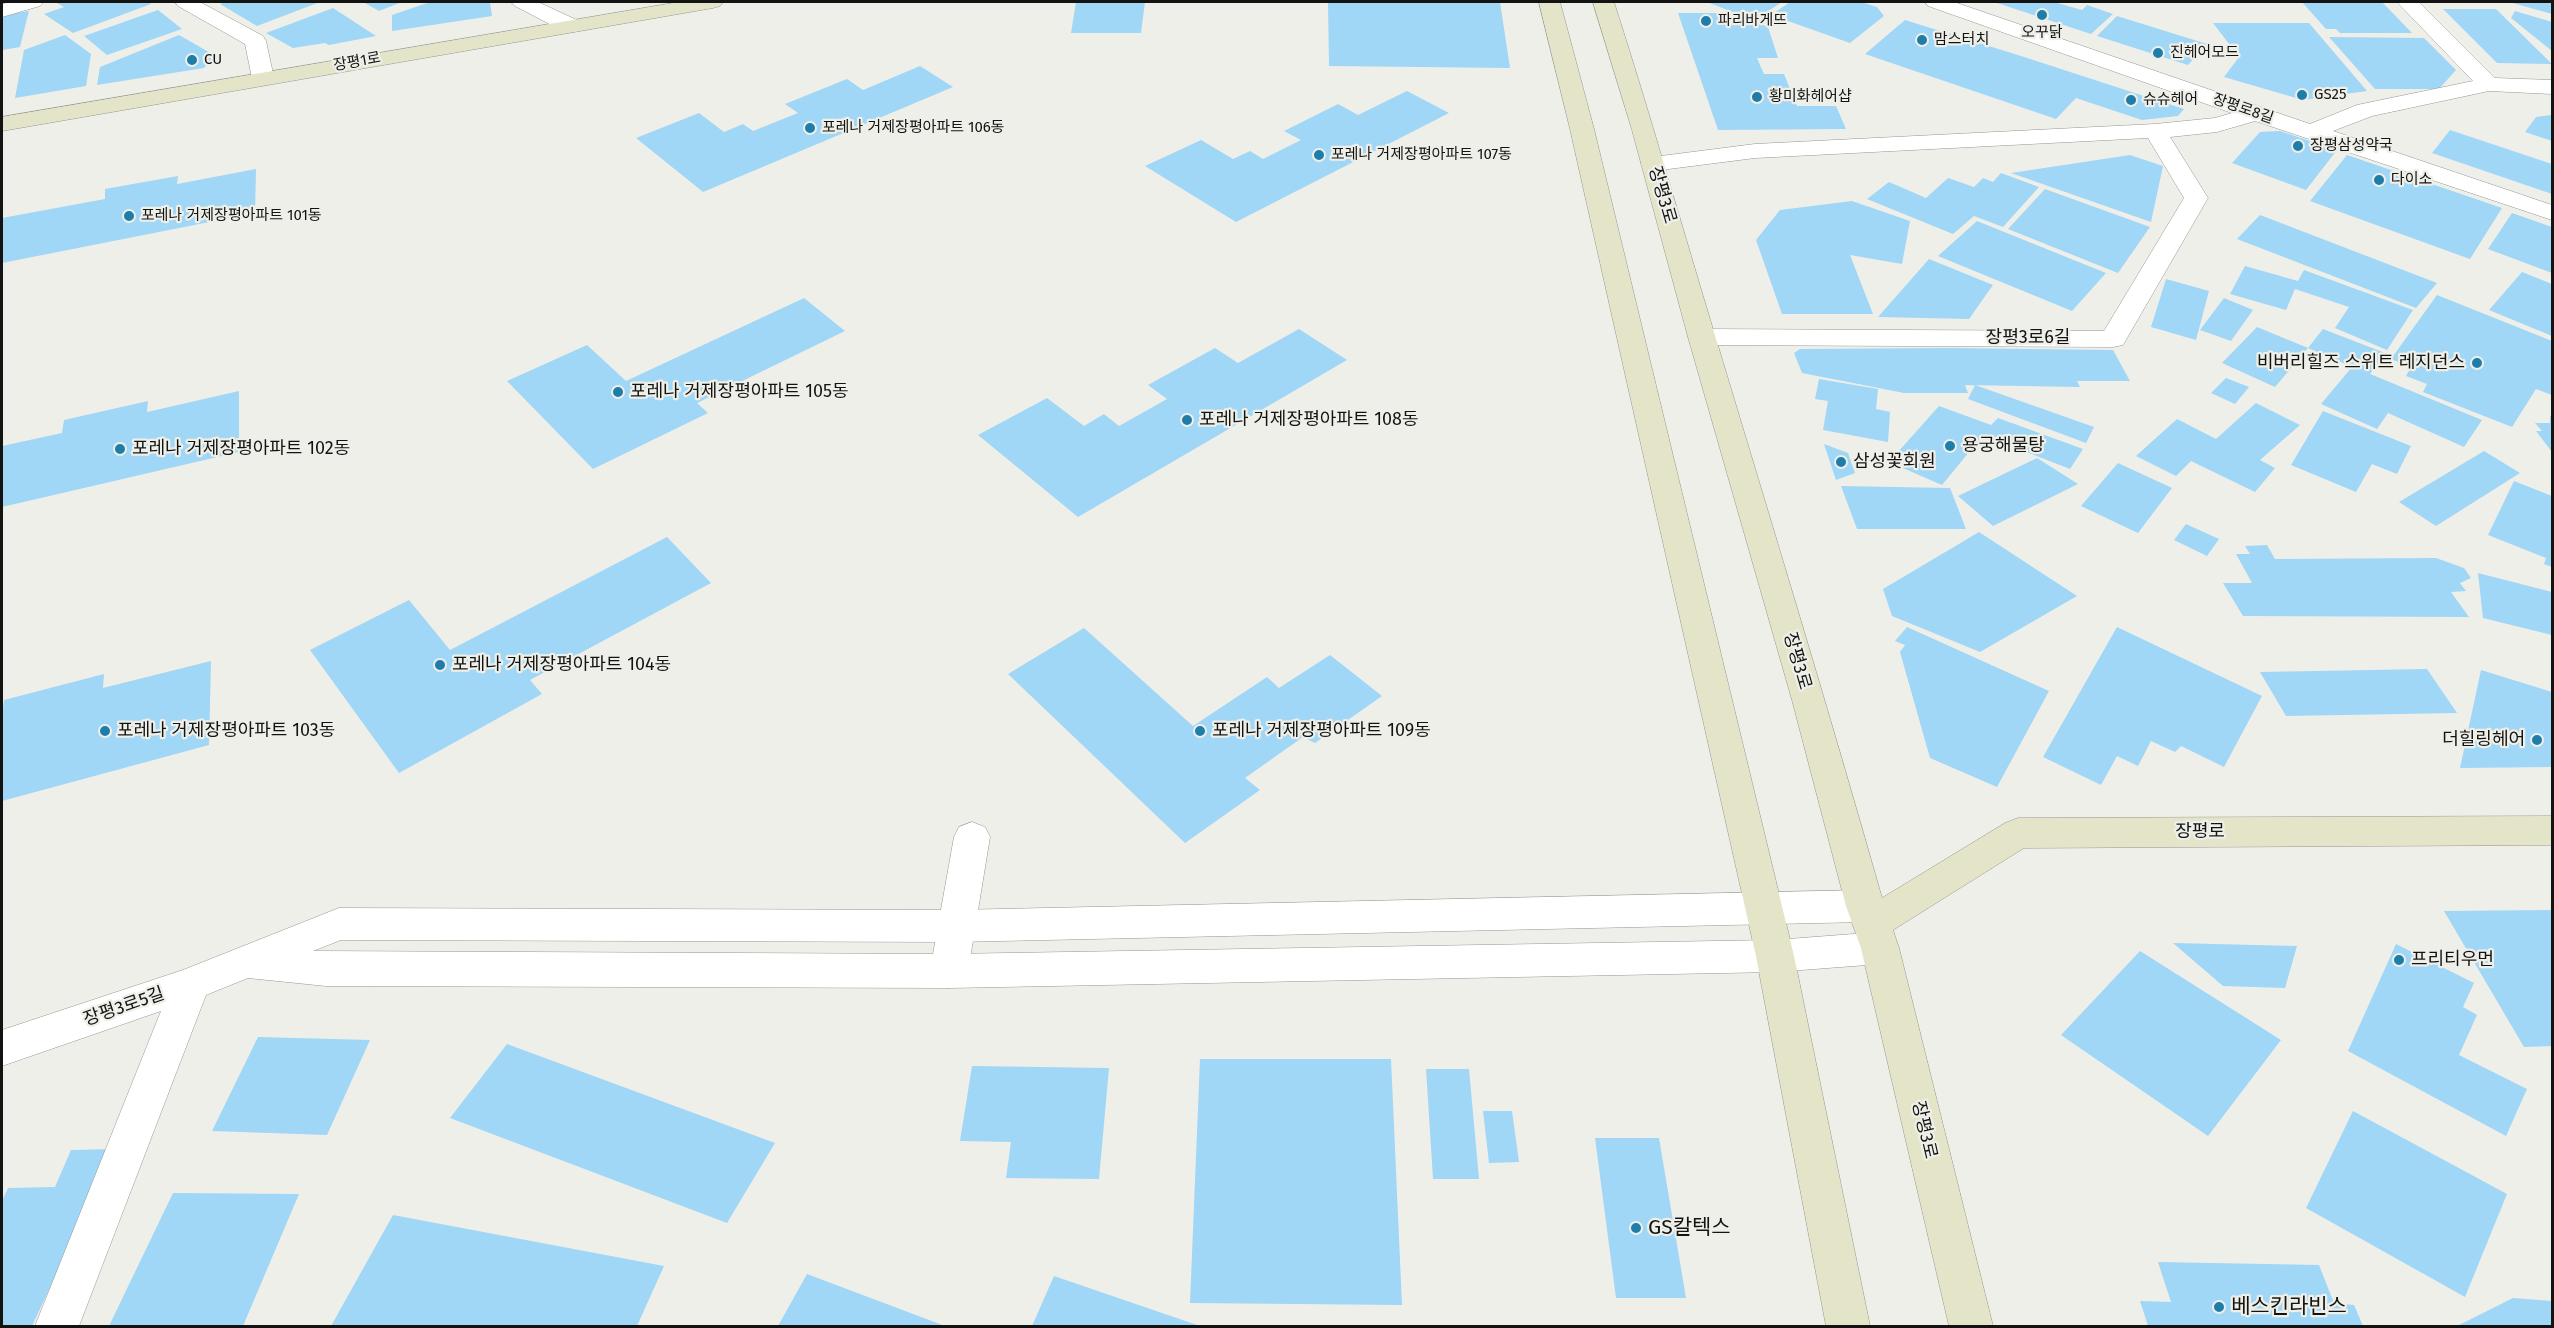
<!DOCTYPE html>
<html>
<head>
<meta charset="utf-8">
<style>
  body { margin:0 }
  #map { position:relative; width:2554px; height:1328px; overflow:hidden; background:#efefea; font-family:"Fira Sans",sans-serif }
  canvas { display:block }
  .frame { position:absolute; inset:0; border:3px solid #131311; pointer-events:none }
</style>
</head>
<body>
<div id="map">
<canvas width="2554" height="1328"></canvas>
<div class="frame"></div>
</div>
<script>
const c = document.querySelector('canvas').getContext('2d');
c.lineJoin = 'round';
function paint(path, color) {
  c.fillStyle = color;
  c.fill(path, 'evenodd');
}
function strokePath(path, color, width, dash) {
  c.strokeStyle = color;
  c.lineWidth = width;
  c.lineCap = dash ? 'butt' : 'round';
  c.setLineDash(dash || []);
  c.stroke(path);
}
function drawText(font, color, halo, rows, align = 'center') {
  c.font = font + ' "Fira Sans","Noto Sans KR",sans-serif';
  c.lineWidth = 4.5;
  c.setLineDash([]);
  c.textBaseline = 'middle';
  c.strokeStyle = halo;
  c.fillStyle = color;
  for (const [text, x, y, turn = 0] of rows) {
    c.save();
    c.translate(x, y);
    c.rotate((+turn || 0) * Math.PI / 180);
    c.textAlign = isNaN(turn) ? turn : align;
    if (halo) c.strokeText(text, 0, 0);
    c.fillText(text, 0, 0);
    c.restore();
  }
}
paint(new Path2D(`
  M55 2H148L151 4 73 33 44 14 64 7Z
  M226 2H320L257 26 220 4Z
  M363 2H402L379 11Z
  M430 2H490L492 16 392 31V15Z
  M1076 2H1145L1141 33H1071Z
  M1328 2H1500L1510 68 1329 66Z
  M1707 2H1782L1753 21 1768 27 1778 58H1757L1764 74H1784L1797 106H1836L1846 129 1718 130 1678 13H1735Z
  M1790 2H1861L1877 7 1884 16 1850 43 1771 15Z
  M1994 2H2054L2082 10 2087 5 2113 14 2091 34Z
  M2302 2H2382L2412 33H2340L2336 29H2326Z
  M2509 2H2552V14Z
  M333 8 376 36 329 45 325 43 293 48 266 33Z
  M2443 9H2496L2552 64 2497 63Z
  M158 10 182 29 107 55 84 36Z
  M29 11 20 47 2 50V15Z
  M2515 11 2552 22V51L2511 18Z
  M2117 16 2207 44 2188 65 2097 36Z
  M1905 20 2021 56 2184 109 2178 116 2142 120 2076 98 2056 119 1865 54Z
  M2213 23H2309L2367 91 2303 100 2224 77 2239 57Z
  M65 35 91 54 86 86 15 98 24 50Z
  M179 35 214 55 204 68 97 85 100 67Z
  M2329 37 2424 38 2456 70 2439 89H2375Z
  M920 66 953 87 703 192 636 138 699 113 724 132 743 124 753 131 798 113 785 104 847 79 863 90Z
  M1407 91 1449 113 1236 222 1145 166 1201 140 1233 159 1250 151 1263 159 1301 140 1284 131 1338 104 1358 115Z
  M2552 115V141L2525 132 2536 117Z
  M2450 130 2552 164V194L2432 153Z
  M2280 131 2337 150 2306 190 2232 163 2260 132Z
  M2130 155 2163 166 2151 222 2011 173Z
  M2347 155 2502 208 2470 259 2310 201Z
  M256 169 255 213 2 263V218L105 199V189L178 176 177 184Z
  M2001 173 2039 187 2003 227 1974 216 1953 234 1867 199 1889 182 1926 198 1948 178 1974 187 1983 178 1993 182Z
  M2045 189 2150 227 2118 273 2008 229Z
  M1852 201 1910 221 1902 264 1850 255 1873 314H1782L1756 240 1780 210Z
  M2512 213 2552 227V273L2488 249Z
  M2260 215 2437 283 2416 308 2237 239Z
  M1977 221 2106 273 2072 311 1938 256Z
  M1929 259 1993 285 1969 319 1878 317Z
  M2245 266 2298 281 2304 270 2413 310 2387 350 2335 328 2349 307 2295 289 2286 310 2230 294Z
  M2522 272 2552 284V336L2489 310Z
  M2166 279 2209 291 2196 340 2151 327Z
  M2437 295 2552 341V395L2536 389 2512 427 2423 392 2427 384 2406 376 2411 367 2391 359Z
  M804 298 845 331 697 403 708 413 593 469 507 381 587 345 626 381Z
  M2224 298 2253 310 2231 341 2200 330Z
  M2257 327 2308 348 2275 387 2222 363Z
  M1299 329 1347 360 1078 517 978 435 1047 398 1084 426 1104 414 1119 426 1167 399 1148 385 1215 348 1238 363Z
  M2323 329 2385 353 2370 374 2482 420 2464 447 2388 413 2377 429 2321 404 2352 367 2308 348Z
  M1949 348 2113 350 2130 381H2077L2080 387 1965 385 1968 393H1904L1802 373 1794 353 1800 349Z
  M2226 378 2249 387 2235 404 2211 393Z
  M1819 379 1878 389 1876 409 1890 412 1888 442 1823 430 1828 401 1815 399Z
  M1975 385 2094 427 2086 443 1968 399Z
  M239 391V452L2 507V446L62 433 64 420 148 401 147 412Z
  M2256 403 2300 425 2260 460 2275 468 2255 492 2191 461 2176 476 2136 456 2177 419 2216 439Z
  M1939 406 1991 425 1998 418 2083 449 2070 469 1983 435 1942 485 1889 462Z
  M2323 411 2411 446 2397 474 2372 464 2356 492 2291 465Z
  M2550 416H2552V452L2536 431H2542L2535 423H2550Z
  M1824 444 1848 453 1855 473 1836 480Z
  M2484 451 2520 473 2436 526 2399 502Z
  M2037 458 2078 484 1993 526 1958 496Z
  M2118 463 2172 488 2138 533 2081 506Z
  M2514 481 2552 496V567L2544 564 2546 558 2488 535Z
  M1841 486 1950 488 1966 529H1857Z
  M2186 524 2219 539 2207 556 2174 540Z
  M1979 532 2077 596 1980 652 1892 616 1883 589Z
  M667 537 711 583 530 680 542 694 399 773 310 650 409 600 450 650Z
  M2267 545 2275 559 2436 558 2464 568 2471 578 2460 583 2466 591 2451 592 2469 617 2243 616 2223 583H2252L2236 554H2250L2245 546Z
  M2478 573 2552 592V635L2483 618Z
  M1907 627 2049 691 1997 787 1930 758 1900 652 1905 645 1895 641Z
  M2117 627 2262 696 2224 767 2181 746 2175 752 2151 741 2138 766 2117 756 2101 785 2043 757Z
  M1084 628 1193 726 1267 677 1279 688 1330 655 1382 696 1315 743 1303 737 1245 778 1260 790 1185 843 1008 674Z
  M211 661 209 745 2 801V716L4 700 104 674 103 688Z
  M2427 669 2457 713 2286 716 2260 672Z
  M2481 670 2552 692V767L2460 768Z
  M2552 910V1046L2524 1047 2444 911Z
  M2173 943 2297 946 2285 988 2223 986Z
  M2396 944 2474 983 2463 1007 2477 1015 2459 1055 2527 1089 2506 1136 2348 1051Z
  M2140 951 2281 1040 2208 1136 2061 1035Z
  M258 1037 370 1040 327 1135 212 1131Z
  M507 1044 775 1143 727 1223 450 1118Z
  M1200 1059H1391L1402 1305 1190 1303Z
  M972 1066 1109 1068 1099 1179 1006 1178 1011 1142 960 1141Z
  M1426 1069H1469L1479 1179H1433Z
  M1483 1111H1512L1519 1162 1489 1163Z
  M2353 1111 2507 1194 2465 1297 2306 1208Z
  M1595 1138H1659L1686 1298H1616Z
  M115 1149 32 1326H2V1201L8 1188 55 1187 71 1150Z
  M173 1193 299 1194 243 1326H109Z
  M393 1215 664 1266 637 1326H331Z
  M2158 1262 2319 1265 2334 1303 2354 1305 2363 1326H2148L2140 1301 2171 1302Z
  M807 1274 945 1326H778Z
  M1054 1276 1200 1326H1032Z
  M2513 1298 2552 1301V1326H2457Z`), '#a0d6f6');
const lane = new Path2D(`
  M972 822 985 827 990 837 968 971 963 983 949 988 935 983 930 971 954 837 959 827Z`);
const street = new Path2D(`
  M12 2H44L40 6 2 17V4Z
  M175 2H200L263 36 266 41 274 78 271 83 263 85 255 83 252 78 245 44 178 6Z
  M511 2H538L579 21 582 26 579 31 571 32 563 31 515 6Z
  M1925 2H1954L2310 124 2357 105 2473 81 2397 2H2419L2495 78 2552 80V94L2489 91 2372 116 2333 131 2552 205V220L2255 121 2217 132 2170 137 2208 198 2123 345 2113 347 1702 345 1692 343 1688 337 1692 331 1702 329 2104 331 2184 198 2148 138 1755 158 1653 171 1644 169 1641 164 1644 159 1653 157 1755 144 2155 124 2215 118 2232 113 1928 6Z
  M1865 890 1878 895 1884 906 1878 917 1865 922 955 942 341 940 313 951 949 954 1775 940 1880 932 1893 936 1899 948 1893 960 1880 964 1775 972 949 988 326 986 248 978 206 995 79 1326H35L161 1011 2 1066V1030L183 970 339 908 955 910Z`);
const secondary = new Path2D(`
  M679 2H724L720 6 713 8 2 131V117Z
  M1539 2H1560L1594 129 1794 956 1870 1326H1826L1756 956 1570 129Z
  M1593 2H1614C1650 114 1682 227 1716 339 1772 525 1829 711 1882 898L2005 823 2018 818 2552 816V845L2024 848 1893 930 1899 948 1993 1326H1949L1861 948 1846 906 1792 700 1688 337 1632 130Z`);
strokePath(lane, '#969692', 1);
strokePath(street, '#969692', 1);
strokePath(secondary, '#969692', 1);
paint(lane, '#fff');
paint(street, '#fff');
paint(secondary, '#e4e4c8');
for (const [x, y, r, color] of [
  [2042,15,6,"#1e7da9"],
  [1706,21,6,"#1e7da9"],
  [1922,40,6,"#1e7da9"],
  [2158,53,6,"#1e7da9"],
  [192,60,6,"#1e7da9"],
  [2302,95,6,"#1e7da9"],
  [1757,97,6,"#1e7da9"],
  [2131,100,6,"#1e7da9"],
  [810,128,6,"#1e7da9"],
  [2298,146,6,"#1e7da9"],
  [1319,155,6,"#1e7da9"],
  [2379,180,6,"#1e7da9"],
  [129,216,6,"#1e7da9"],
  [2477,363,6,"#1e7da9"],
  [618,392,6,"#1e7da9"],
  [1187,420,6,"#1e7da9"],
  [1950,446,6,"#1e7da9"],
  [120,449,6,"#1e7da9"],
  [1841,462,6,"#1e7da9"],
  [440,665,6,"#1e7da9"],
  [105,731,6,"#1e7da9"],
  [1200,731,6,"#1e7da9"],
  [2537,740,6,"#1e7da9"],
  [2399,960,6,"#1e7da9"],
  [1636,1228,6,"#1e7da9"],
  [2219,1307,6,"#1e7da9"]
]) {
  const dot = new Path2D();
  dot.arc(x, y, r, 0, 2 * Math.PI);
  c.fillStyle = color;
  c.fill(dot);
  strokePath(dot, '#efefea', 2);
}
drawText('15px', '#131311', '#efefea', [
  ["파리바게뜨",1718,21],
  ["오꾸닭",2042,33,"center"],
  ["맘스터치",1934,40],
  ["진헤어모드",2170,53],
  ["CU",204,60],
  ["GS25",2314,95],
  ["황미화헤어샵",1769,97],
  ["슈슈헤어",2143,100],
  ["포레나 거제장평아파트 106동",822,128],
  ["장평삼성약국",2310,146],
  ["포레나 거제장평아파트 107동",1331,155],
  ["다이소",2391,180],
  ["포레나 거제장평아파트 101동",141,216]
], 'left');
drawText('15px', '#131311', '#efefea', [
  ["장평1로",357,62,-10],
  ["장평로8길",2243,109,19]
]);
drawText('18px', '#131311', '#efefea', [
  ["장평3로",1662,195,74],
  ["장평3로6길",2028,338],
  ["장평3로",1797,661,74],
  ["장평로",2200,832],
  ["장평3로5길",124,1007,-19],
  ["장평3로",1924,1130,77]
]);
drawText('18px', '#131311', '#efefea', [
  ["비버리힐즈 스위트 레지던스",2465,363,"right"],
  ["포레나 거제장평아파트 105동",630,392],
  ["포레나 거제장평아파트 108동",1199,420],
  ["용궁해물탕",1962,446],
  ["포레나 거제장평아파트 102동",132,449],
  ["삼성꽃회원",1853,462],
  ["포레나 거제장평아파트 104동",452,665],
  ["포레나 거제장평아파트 103동",117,731],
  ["포레나 거제장평아파트 109동",1212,731],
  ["더힐링헤어",2525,740,"right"],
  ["프리티우먼",2411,960]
], 'left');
drawText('21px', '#131311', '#efefea', [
  ["GS칼텍스",1648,1228],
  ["베스킨라빈스",2231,1307]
], 'left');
</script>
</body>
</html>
